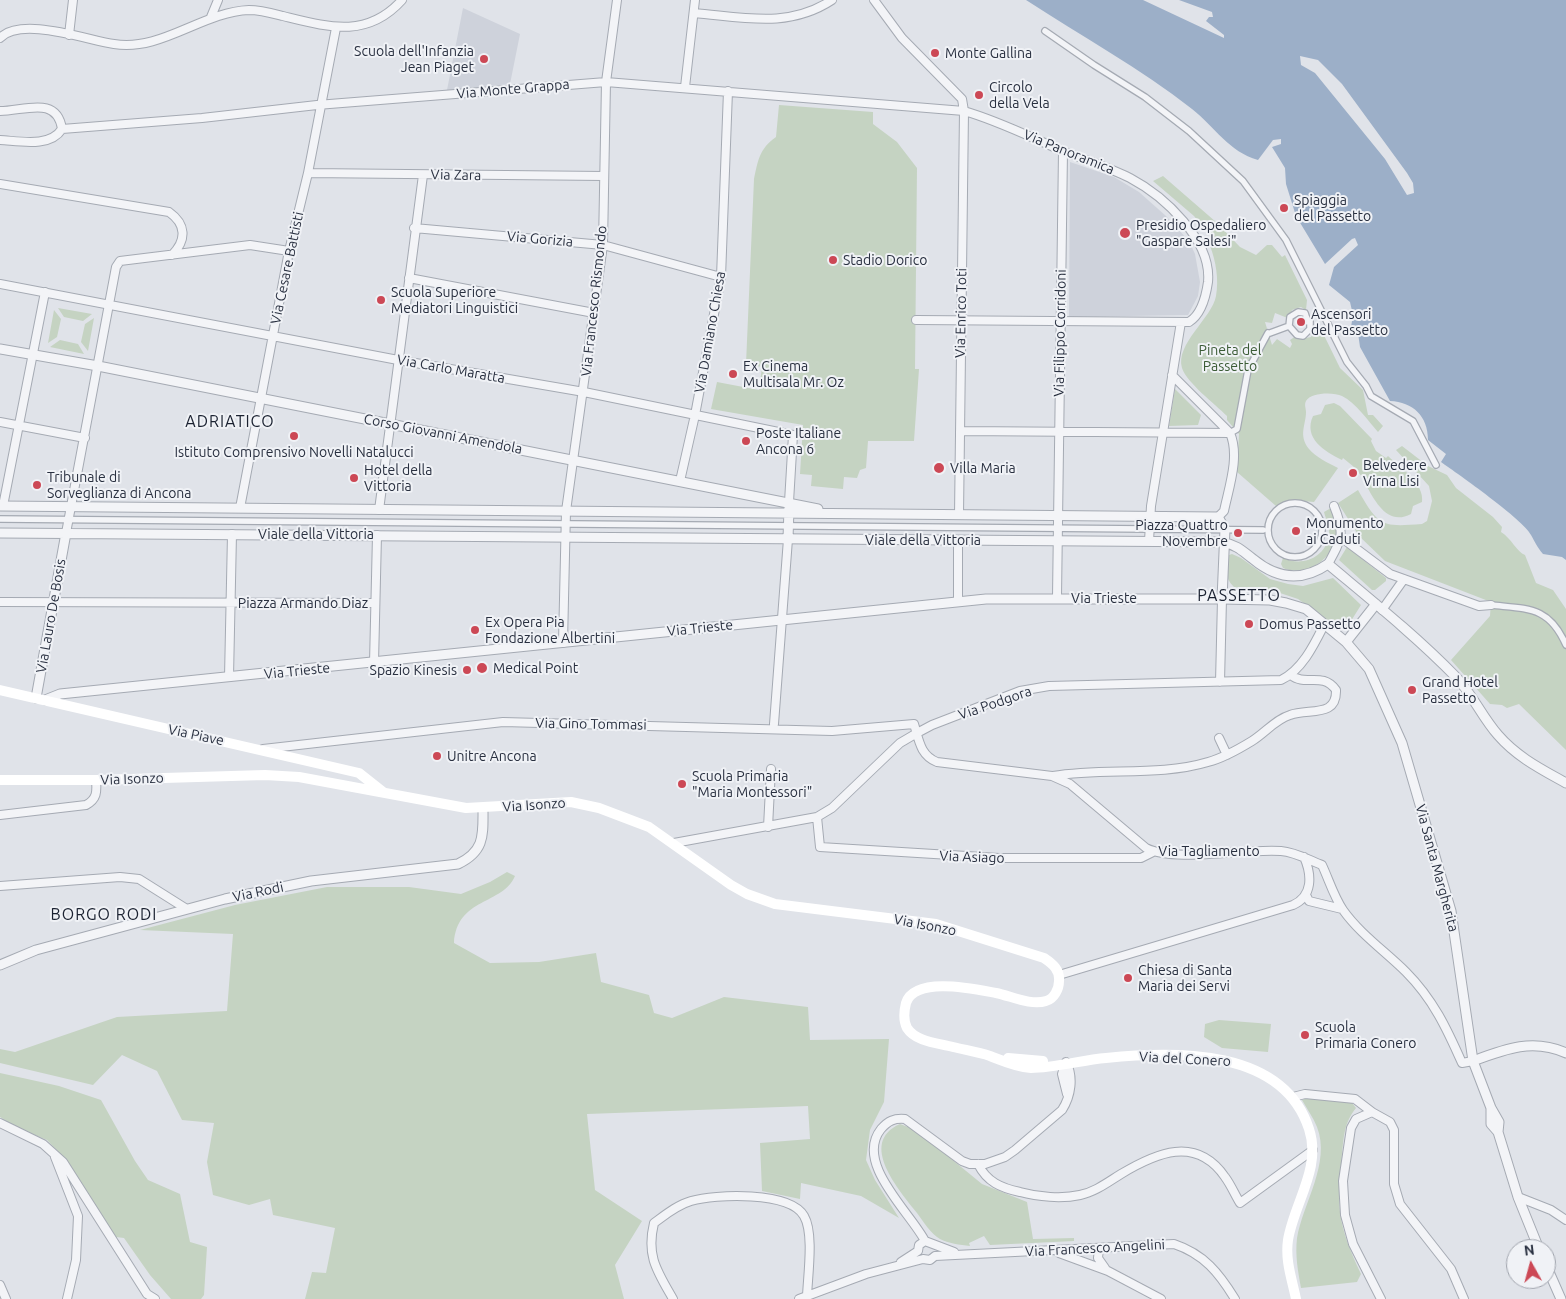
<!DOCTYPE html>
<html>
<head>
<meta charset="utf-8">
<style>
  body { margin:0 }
  #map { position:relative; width:1566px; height:1299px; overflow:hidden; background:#e0e3e9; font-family:Ubuntu,sans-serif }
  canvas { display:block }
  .north { position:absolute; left:1506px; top:1239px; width:50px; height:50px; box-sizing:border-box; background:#f0f2f6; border:1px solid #a0a4ad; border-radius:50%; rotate:353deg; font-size:14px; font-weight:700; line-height:20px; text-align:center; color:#293040 }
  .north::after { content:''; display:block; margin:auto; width:18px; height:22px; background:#cc4855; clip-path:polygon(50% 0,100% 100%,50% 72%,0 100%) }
</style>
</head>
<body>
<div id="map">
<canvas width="1566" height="1299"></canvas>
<div class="north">N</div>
</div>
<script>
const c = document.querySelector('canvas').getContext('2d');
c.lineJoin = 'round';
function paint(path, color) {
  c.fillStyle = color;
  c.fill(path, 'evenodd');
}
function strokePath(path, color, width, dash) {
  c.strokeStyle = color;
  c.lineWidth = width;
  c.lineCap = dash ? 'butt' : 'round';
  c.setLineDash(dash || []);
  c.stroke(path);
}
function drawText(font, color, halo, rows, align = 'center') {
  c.font = font + ' Ubuntu,sans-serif';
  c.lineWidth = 4;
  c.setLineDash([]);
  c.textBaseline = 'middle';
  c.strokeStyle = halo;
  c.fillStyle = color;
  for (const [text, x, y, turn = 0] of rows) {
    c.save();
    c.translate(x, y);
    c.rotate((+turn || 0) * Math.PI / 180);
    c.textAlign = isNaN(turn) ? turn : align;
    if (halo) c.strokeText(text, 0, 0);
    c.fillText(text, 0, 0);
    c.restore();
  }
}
paint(new Path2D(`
  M463 8 520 34 510 84 447 90Z
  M1070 162 1114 177 1139 192 1166 216 1189 241 1195 254 1200 282 1198 296 1188 315 1069 317Z`), '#ced2db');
paint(new Path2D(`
  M779 105 873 112V124L897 142 917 168 915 369H919L914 441H868L866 468 860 470 857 478 844 477 843 489 811 486 812 475 800 474 803 425 711 409 717 382 759 390 762 367 746 364 754 179C758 161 759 149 776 137Z
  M1163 176 1216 222 1240 247 1256 255 1267 245H1272L1282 257 1285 255 1307 300 1306 310 1301 307 1292 310 1290 319 1275 313 1272 323 1265 322 1272 345 1277 339 1290 348 1292 344 1290 340 1296 336 1301 339 1311 337 1313 331 1317 330 1319 325 1340 368 1363 390 1368 415H1373L1383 426 1378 432C1368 421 1356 403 1342 396 1334 392 1311 392 1306 401 1304 405 1306 408 1306 412 1306 425 1298 435 1309 449 1316 457 1328 463 1338 468L1314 502 1291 500 1276 506 1237 472 1239 434 1227 420V416C1215 404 1187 383 1182 368 1175 344 1212 318 1216 296 1219 280 1216 261 1210 246L1213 240 1194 216 1153 181Z
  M58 308 92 314 83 321 64 317Z
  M54 310 61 319 57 337 48 343Z
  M94 318 88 351 81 342 85 324Z
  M60 340 78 344 84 354 50 347Z
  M1175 389 1201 415 1198 425 1169 426Z
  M1334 403 1340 406 1372 439 1371 441 1376 451 1386 458 1388 456C1400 467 1425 484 1422 502L1413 506 1411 514C1388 526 1376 503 1366 485L1368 484 1354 467 1343 458 1342 460C1324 451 1303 438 1313 416L1321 414 1325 405Z
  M1402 446 1428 466 1447 475 1456 488 1493 517 1502 527 1501 532C1511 538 1517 552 1525 555L1536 583 1553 590 1566 609V750L1519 704 1507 708 1502 705 1490 704 1451 660 1490 616 1491 602 1385 561 1359 536 1338 503 1358 490C1379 527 1382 527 1422 524L1427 521 1432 501 1429 486 1396 450Z
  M1331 508C1354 538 1317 582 1283 568L1281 564 1283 558C1302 567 1325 558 1329 536 1330 527 1326 520 1324 512Z
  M1347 547 1386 578V581L1375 590H1372L1339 560Z
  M1232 554 1241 558 1270 579 1288 584 1303 586 1333 578 1361 605 1346 629H1339L1298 599 1274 591 1234 587C1224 578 1226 567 1229 555Z
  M507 872 515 876C503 905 457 897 454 943L490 963 539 962 596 953 601 982 649 995 654 1013 672 1018 724 997 808 1007 810 1040 889 1039 884 1102 870 1130 866 1160 875 1180 899 1218 861 1196 801 1183 800 1199 762 1191 760 1143 810 1139 808 1106 587 1114 595 1190 642 1221 615 1265 624 1299H305L312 1272 326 1273 335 1228 273 1215 270 1199 249 1205 213 1195 207 1162 214 1123 182 1120 157 1071 122 1055 93 1085 0 1063V1049L15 1052 117 1017 227 1011 233 934 140 930 235 905 327 887H409L461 894 490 882Z
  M1219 1020 1271 1024 1268 1052 1222 1048 1204 1037 1205 1024Z
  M0 1073 59 1086 101 1100 135 1161 148 1180 180 1194 190 1242 207 1247 204 1295 201 1299H171L150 1275 124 1238 116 1237 63 1157 47 1140 18 1128 0 1117Z
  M1312 1096 1349 1099 1356 1108C1344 1123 1344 1136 1342 1154 1336 1208 1338 1225 1361 1274L1357 1282 1301 1288C1298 1271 1295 1256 1297 1238 1303 1203 1331 1163 1317 1127 1313 1117 1307 1109 1302 1100Z
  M900 1124 916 1130 982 1184 1027 1202 1033 1239 1074 1238V1241L990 1245 984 1236 969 1243 970 1246C960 1245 948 1243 940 1239 931 1234 923 1221 917 1213 900 1191 857 1143 900 1124Z`), '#c5d3c2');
paint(new Path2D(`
  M1026 0H1143L1224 38V35L1206 21 1209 17H1213L1212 12 1179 0H1566V560L1562 557 1543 554C1537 547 1535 542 1531 535 1524 520 1458 474 1441 462L1446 454 1428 440C1428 416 1413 402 1390 401L1360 347 1358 333 1351 327 1353 315 1350 302 1329 285 1334 267 1358 245 1355 238 1352 239 1325 264 1296 216 1286 184 1285 168 1272 147 1281 144V139L1273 140 1258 160C1229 152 1215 127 1192 109 1140 68 1081 36 1026 0Z`), '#9cafc8');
paint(new Path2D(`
  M1300 56 1318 60 1342 84 1407 173 1413 183 1414 193 1407 195 1385 159 1315 73 1301 65Z`), '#e0e3e9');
const pedestrian = new Path2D(`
  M1045 31 1094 65 1145 97 1189 131 1243 181 1286 240 1347 362 1366 386 1371 396 1413 421 1436 465
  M1289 326 1297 335 1303 336 1310 329V321
  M1270 333 1289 326 1290 317 1298 312 1305 313 1308 322
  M1230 433 1237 429 1248 370 1268 333
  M1268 530a27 27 0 1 1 54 0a27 27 0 1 1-54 0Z
  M0 519 1263 530
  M1491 605C1528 609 1549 606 1566 645`);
const minor = new Path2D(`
  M874 0 902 38 962 99 964 111C999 121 1030 137 1063 151 1085 160 1108 167 1130 178 1164 196 1212 240 1208 282 1206 296 1202 314 1189 322L916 320
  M694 13C743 17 788 29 832 0
  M211 17 218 0
  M69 35 73 0
  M0 38C21 16 87 40 114 44 161 52 202 12 249 10 260 10 271 13 283 16 328 27 367 39 402 0
  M685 87 695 0
  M0 111C24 111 57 95 62 129 50 148 19 141 0 140
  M62 129 202 118 317 105 606 82 964 111 959 515
  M308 173 604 176
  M0 184 169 212C186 224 187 240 172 255
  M414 228 603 245 721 277
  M409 278 594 313
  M0 284 398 360 584 392 793 435 789 502
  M1172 375 1230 433C1240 456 1229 487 1224 511L1218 517
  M0 422 85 438
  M960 431 1230 433
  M680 481 695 415 721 277 728 91
  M3 506 45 292
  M240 508 289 251 308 173 336 28
  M379 510 423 175
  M66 533 116 267 120 261 250 245 289 251
  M1342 538 1390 574 1479 606 1491 605
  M1149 541 1151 506 1181 322
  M1328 564C1342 539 1345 533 1334 506
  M1057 597 1063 151
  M958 601V540
  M0 602 375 603
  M1382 610 1404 579
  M563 643 566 511 603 245 606 82 617 0
  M374 663 377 535
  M229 677 232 534
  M1220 682 1222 599
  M774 724 788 539
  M1219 738 1227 755
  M263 749 503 722 832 731 914 724C919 740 920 755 937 762L1052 776 1070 784 1146 848C1175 863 1246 848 1281 851 1295 852 1309 860 1322 865 1329 880 1334 897 1343 910 1360 934 1386 952 1406 972 1433 999 1447 1029 1462 1063L1473 1061
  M1053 776C1104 767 1158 777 1208 762 1223 758 1239 749 1252 741 1265 733 1276 719 1290 715 1309 708 1337 718 1336 690 1322 671 1305 687 1291 675
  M0 815 86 805C97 799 97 792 96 780
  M817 817 820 847 999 858H1141L1153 852
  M768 827 771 769
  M674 843 817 817 832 808 900 743 917 733 932 725 1020 691 1049 686 1281 680C1302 670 1314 645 1324 625
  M0 886 120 877 139 879 185 908
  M1306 895 1309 901 1342 909
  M1059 975 1293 905C1313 896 1312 875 1304 857
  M1066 1062 1062 1074 1067 1094
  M1293 1097 1305 1094 1355 1099 1372 1112 1390 1122 1394 1130V1184L1400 1204 1451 1269 1464 1299
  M1372 1112 1356 1119 1351 1128 1343 1181 1345 1215 1353 1244 1381 1299
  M0 1123 43 1144 63 1162 147 1294 155 1299
  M55 1157 78 1216 76 1260 67 1299
  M978 1164C987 1182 1001 1188 1020 1192 1038 1197 1062 1199 1080 1195 1095 1192 1108 1182 1121 1174 1156 1153 1196 1135 1225 1177 1231 1185 1235 1195 1240 1203L1313 1150
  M1518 1197 1551 1210 1566 1220
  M925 1241C910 1212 854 1163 881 1129 888 1121 894 1118 905 1119L962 1161 970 1164H985L1005 1157 1015 1150 1062 1110C1071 1096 1074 1077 1066 1062
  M1099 1248 1098 1258 1105 1268
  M1059 1253 1108 1271 1161 1299
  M901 1262 918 1251 919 1245 925 1241 954 1252
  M0 1285 6 1299
  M673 1299C657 1271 646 1256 654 1223 665 1215 677 1205 691 1201 715 1194 790 1191 804 1216 814 1233 808 1274 807 1296
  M799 1299 866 1274 923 1259 930 1260 935 1256 1174 1244C1204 1254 1219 1273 1235 1299`);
const tertiary = new Path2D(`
  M0 349 98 366 818 509
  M0 506 1218 517 1225 529 1222 599
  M0 533 1223 542C1238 546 1241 550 1253 559 1277 579 1302 582 1328 564 1371 600 1416 636 1456 677 1473 695 1482 717 1498 735 1517 757 1541 769 1566 783
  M788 539 789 508
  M1346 642 1376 604
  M36 698 66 533
  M45 700 60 694 986 599H1222L1270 600 1286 603 1306 609 1346 642 1369 669 1402 743 1451 911 1473 1061 1491 1108 1499 1122 1498 1132
  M0 965 36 950 225 899 311 881 458 864C485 851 483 835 483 809
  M1473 1061C1505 1049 1533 1038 1566 1053
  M1491 1108V1124L1498 1132 1518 1197 1539 1249
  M1546 1265 1561 1299`);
strokePath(pedestrian, '#a5aab3', 8);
strokePath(minor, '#a5aab3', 10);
strokePath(tertiary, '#a5aab3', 11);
strokePath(pedestrian, '#f3f4f7', 5.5);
strokePath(minor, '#f3f4f7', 8);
strokePath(tertiary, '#f3f4f7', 9);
strokePath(new Path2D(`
  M0 690 359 773 383 792
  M0 780H96L265 775 299 777 466 808 571 802 599 808 649 827 731 885 747 894 775 904 936 924 1044 958C1053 964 1060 970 1059 981 1059 989 1054 999 1046 1001 1031 1006 1011 996 996 993 974 989 915 976 906 1003 904 1011 903 1020 907 1028 916 1042 938 1043 953 1047 965 1050 978 1052 990 1056 1003 1061 1016 1067 1031 1068 1055 1068 1082 1060 1106 1058 1176 1051 1283 1048 1309 1129 1322 1168 1294 1203 1288 1240 1285 1261 1292 1279 1296 1299
  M1008 1058 1043 1061`), '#fff', 10);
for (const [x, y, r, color] of [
  [935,53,5,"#cc4855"],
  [484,59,5,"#cc4855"],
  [979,95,5,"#cc4855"],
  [1284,208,5,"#cc4855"],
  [1125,233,6,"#cc4855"],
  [833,260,5,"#cc4855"],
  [381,300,5,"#cc4855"],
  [1301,322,5,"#cc4855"],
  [733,374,5,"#cc4855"],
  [294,436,5,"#cc4855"],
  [746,441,5,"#cc4855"],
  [939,468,6,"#cc4855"],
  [1353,473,5,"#cc4855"],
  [354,478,5,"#cc4855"],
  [37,485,5,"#cc4855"],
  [1296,531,5,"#cc4855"],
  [1238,533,5,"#cc4855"],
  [1249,624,5,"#cc4855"],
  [475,630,5,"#cc4855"],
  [482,668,6,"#cc4855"],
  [467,670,5,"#cc4855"],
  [1412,690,5,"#cc4855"],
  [437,756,5,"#cc4855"],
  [682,784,5,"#cc4855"],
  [1128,978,5,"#cc4855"],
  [1305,1035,5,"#cc4855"]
]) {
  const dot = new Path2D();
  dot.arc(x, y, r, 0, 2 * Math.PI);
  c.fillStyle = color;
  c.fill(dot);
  strokePath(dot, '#f0f2f6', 2);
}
drawText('14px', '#293040', '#f0f2f6', [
  ["Scuola dell'Infanzia",474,51,"right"],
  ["Jean Piaget",474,67,"right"],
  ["Monte Gallina",945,53],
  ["Circolo",989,87],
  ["della Vela",989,103],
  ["Spiaggia",1294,200],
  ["del Passetto",1294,216],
  ["Presidio Ospedaliero",1136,225],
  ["\"Gaspare Salesi\"",1136,241],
  ["Stadio Dorico",843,260],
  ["Scuola Superiore",391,292],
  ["Mediatori Linguistici",391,308],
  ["Ascensori",1311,314],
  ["del Passetto",1311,330],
  ["Ex Cinema",743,366],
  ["Multisala Mr. Oz",743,382],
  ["Poste Italiane",756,433],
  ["Ancona 6",756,449],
  ["Istituto Comprensivo Novelli Natalucci",294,452,"center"],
  ["Belvedere",1363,465],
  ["Virna Lisi",1363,481],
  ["Villa Maria",950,468],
  ["Hotel della",364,470],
  ["Vittoria",364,486],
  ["Tribunale di",47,477],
  ["Sorveglianza di Ancona",47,493],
  ["Monumento",1306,523],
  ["ai Caduti",1306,539],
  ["Piazza Quattro",1228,525,"right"],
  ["Novembre",1228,541,"right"],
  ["Ex Opera Pia",485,622],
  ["Fondazione Albertini",485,638],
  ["Domus Passetto",1259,624],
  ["Medical Point",493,668],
  ["Spazio Kinesis",457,670,"right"],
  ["Grand Hotel",1422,682],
  ["Passetto",1422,698],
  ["Unitre Ancona",447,756],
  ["Scuola Primaria",692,776],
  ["\"Maria Montessori\"",692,792],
  ["Chiesa di Santa",1138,970],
  ["Maria dei Servi",1138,986],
  ["Scuola",1315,1027],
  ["Primaria Conero",1315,1043]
], 'left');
drawText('14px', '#293040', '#f0f2f6', [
  ["Via Monte Grappa",513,89,-5],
  ["Via Panoramica",1069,152,22],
  ["Via Zara",456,175,1],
  ["Via Gorizia",540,239,5],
  ["Via Cesare Battisti",287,268,-78],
  ["Via Francesco Rismondo",594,301,-84],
  ["Via Enrico Toti",961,313,-89],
  ["Via Damiano Chiesa",710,332,-80],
  ["Via Filippo Corridoni",1060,333,-89],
  ["Via Carlo Maratta",451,369,10],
  ["Corso Giovanni Amendola",443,434,11],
  ["Viale della Vittoria",316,534],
  ["Viale della Vittoria",923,540],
  ["Via Trieste",1104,598],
  ["Piazza Armando Diaz",303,603],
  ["Via Lauro De Bosis",51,616,-80],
  ["Via Trieste",700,628,-6],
  ["Via Trieste",297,671,-6],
  ["Via Podgora",995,703,-19],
  ["Via Gino Tommasi",591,724,1],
  ["Via Piave",196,735,12],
  ["Via Isonzo",132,779,-2],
  ["Via Isonzo",534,805,-4],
  ["Via Tagliamento",1209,851],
  ["Via Asiago",972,857,2],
  ["Via Santa Margherita",1437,868,75],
  ["Via Rodi",258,892,-12],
  ["Via Isonzo",925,925,11],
  ["Via del Conero",1185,1059,3],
  ["Via Francesco Angelini",1095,1248,-3]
]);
drawText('14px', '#3c5c37', '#f0f2f6', [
  ["Pineta del",1230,350],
  ["Passetto",1230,366]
]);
c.letterSpacing = '1px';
drawText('16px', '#1b2231', '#f0f2f6', [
  ["ADRIATICO",230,422],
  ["PASSETTO",1239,596],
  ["BORGO RODI",104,915]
]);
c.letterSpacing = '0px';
</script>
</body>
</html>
